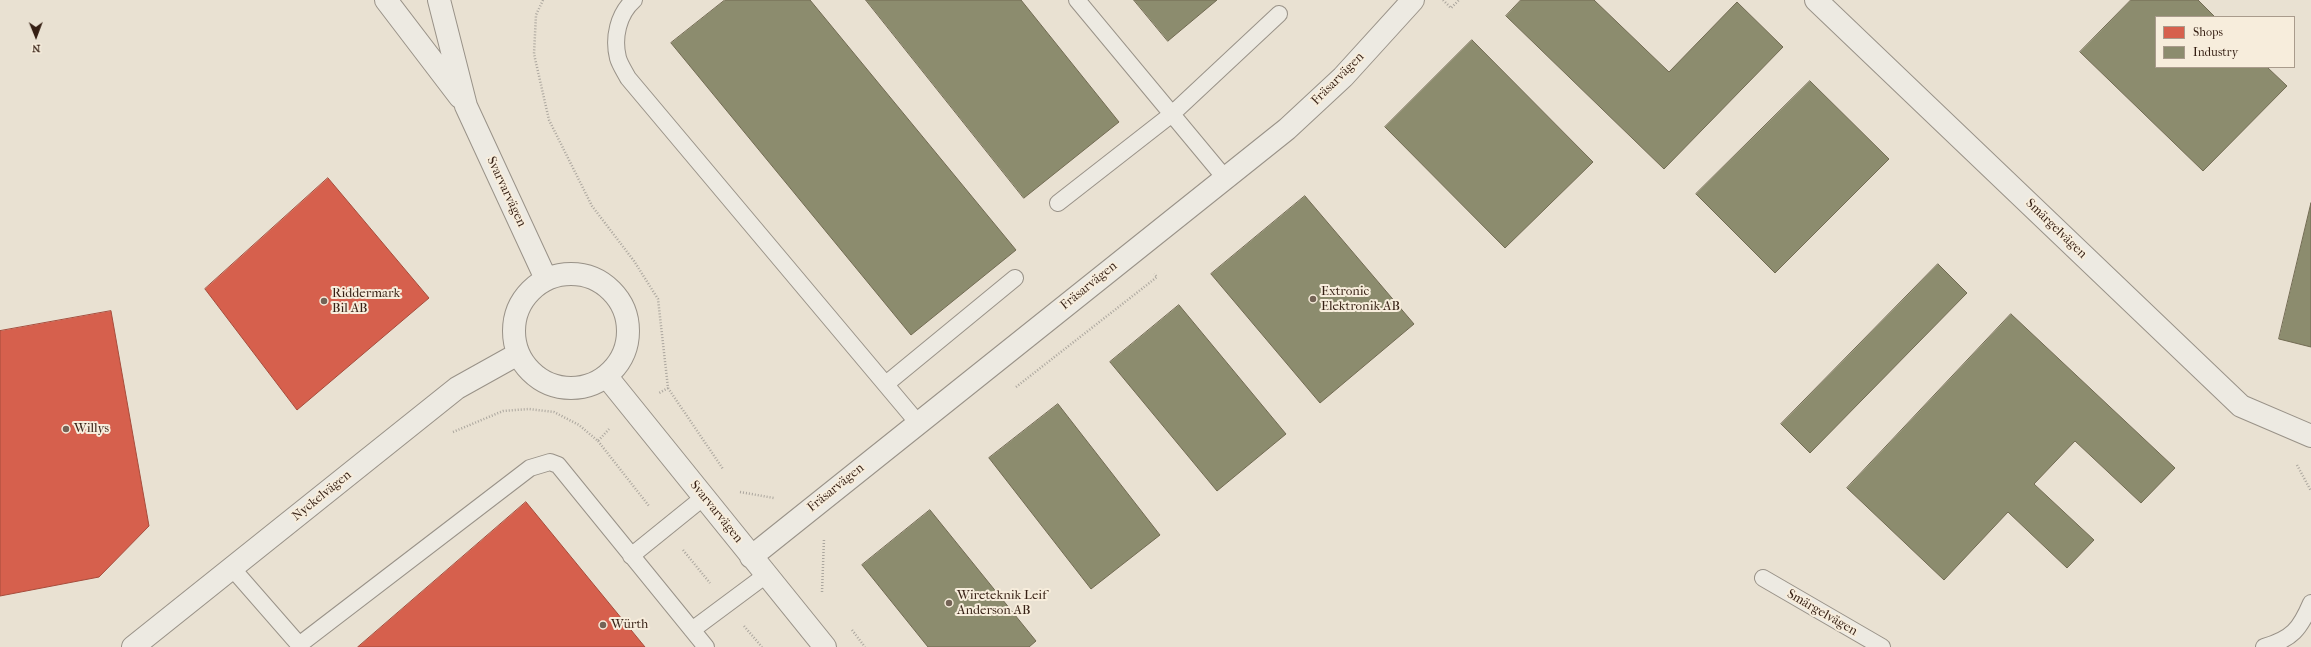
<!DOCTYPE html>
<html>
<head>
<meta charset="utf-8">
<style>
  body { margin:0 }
  #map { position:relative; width:2311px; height:647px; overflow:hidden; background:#e9e1d2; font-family:"IM FELL French Canon",serif }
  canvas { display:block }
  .legend { position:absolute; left:2155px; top:16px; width:140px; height:52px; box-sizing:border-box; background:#f7eddc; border:1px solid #a99b8c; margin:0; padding:5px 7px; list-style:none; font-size:12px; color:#351f13 }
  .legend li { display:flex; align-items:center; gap:8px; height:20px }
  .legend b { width:20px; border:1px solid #a99b8c }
  .north { position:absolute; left:16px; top:16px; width:40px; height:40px; -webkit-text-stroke:3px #f7eddc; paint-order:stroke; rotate:179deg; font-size:11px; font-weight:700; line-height:16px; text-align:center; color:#351f13 }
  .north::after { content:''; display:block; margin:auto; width:14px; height:18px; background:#351f13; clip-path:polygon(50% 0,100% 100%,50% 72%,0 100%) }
</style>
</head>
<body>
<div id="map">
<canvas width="2311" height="647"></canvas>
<ul class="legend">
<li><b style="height:11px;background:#d6604d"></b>Shops</li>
<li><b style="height:11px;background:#8c8c6e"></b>Industry</li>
</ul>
<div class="north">N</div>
</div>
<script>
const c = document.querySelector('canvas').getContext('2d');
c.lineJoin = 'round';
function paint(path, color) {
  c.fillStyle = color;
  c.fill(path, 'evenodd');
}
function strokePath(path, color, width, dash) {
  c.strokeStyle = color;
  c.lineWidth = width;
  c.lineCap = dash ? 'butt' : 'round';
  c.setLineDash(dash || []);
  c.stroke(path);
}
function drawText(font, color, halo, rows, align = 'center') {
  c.font = font + ' "IM FELL French Canon",serif';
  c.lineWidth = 4;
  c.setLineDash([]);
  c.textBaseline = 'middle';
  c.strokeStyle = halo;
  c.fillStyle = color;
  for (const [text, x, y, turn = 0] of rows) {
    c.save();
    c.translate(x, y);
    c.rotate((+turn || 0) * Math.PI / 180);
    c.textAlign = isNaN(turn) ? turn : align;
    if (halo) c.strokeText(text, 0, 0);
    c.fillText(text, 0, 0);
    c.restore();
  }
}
const shops = new Path2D(`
  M328 178 429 298 297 410 205 289Z
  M111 311 149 526 99 577 0 596V331Z
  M526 502 645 647H358Z`);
paint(shops, '#d6604d');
strokePath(shops, '#a64c3c', 1);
const industry = new Path2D(`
  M725 0H810L1016 250 911 335 671 43Z
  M866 0H1021L1119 122 1024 198Z
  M1134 0H1217L1168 41Z
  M1521 0H1594L1669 72 1737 2 1783 47 1664 169 1506 16Z
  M2131 0H2198L2215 17H2156V67H2267L2287 86 2203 171 2080 52Z
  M1472 40 1593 162 1505 248 1385 127Z
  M1810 81 1889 159 1775 273 1696 194Z
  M1305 196 1414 324 1320 403 1211 274Z
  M2311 203V347L2279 339Z
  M1938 264 1967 293 1810 453 1781 424Z
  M1179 305 1286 434 1217 491 1110 362Z
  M2011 314 2175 468 2141 503 2075 441 2034 484 2094 540 2067 568 2008 512 1944 580 1847 488Z
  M1058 404 1160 535 1091 589 989 458Z
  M930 510 1036 641 1029 647H928L862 565Z`);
paint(industry, '#8c8c6e');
strokePath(industry, '#726b53', 1);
const service = new Path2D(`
  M634 0C618 14 613 38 618 58 620 65 625 72 628 78L918 423
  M1077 0 1225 178
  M1058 203 1172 114 1279 14
  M886 384 1015 278
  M631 556 704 497
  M232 568 301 647
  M1763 578 1882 647
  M692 630 766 575
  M299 645 530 468 550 462 558 465 706 647
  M2264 647C2292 639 2300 629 2311 603`);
const minor = new Path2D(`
  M386 0 460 97
  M439 0 466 106 546 279
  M1816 0 2241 406 2311 436
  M514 331a57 57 0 1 1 114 0a57 57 0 1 1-114 0Z
  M607 377 825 647
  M751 557 1287 129 1343 77 1413 0
  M133 647 457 388 518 354`);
strokePath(service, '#999288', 18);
strokePath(minor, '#999288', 24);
strokePath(new Path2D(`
  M543 0 536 15 534 54 549 120 592 206 634 261 658 299 668 388 659 393
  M1443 0 1451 8 1459 0
  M1016 387 1157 277 1154 274
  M668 388 723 469
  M453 432 503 411 529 409 554 412 579 425 598 441 609 429
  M598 441 649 506
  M2297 465 2311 491
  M740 492 774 498
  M683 550 710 583
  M822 592 824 539
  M744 626 762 647
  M852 630 865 647`), '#aba69e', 2.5, [1, 2]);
strokePath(service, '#edeae2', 16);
strokePath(minor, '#edeae2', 22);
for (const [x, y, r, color] of [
  [1313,299,4,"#746356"],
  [324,301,4,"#746356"],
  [66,429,4,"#746356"],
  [949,603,4,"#746356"],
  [603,625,4,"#746356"]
]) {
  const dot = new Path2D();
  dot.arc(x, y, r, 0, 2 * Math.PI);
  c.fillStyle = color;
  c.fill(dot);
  strokePath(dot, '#f7eddc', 1.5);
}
drawText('13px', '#351f13', '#f7eddc', [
  ["Fräsarvägen",1338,79,-45],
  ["Svarvarvägen",506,192,65],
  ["Smärgelvägen",2056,229,44],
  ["Fräsarvägen",1089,286,-39],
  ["Fräsarvägen",836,488,-39],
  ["Nyckelvägen",322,496,-39],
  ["Svarvarvägen",716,512,51],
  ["Smärgelvägen",1822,613,30]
]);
drawText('13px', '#351f13', '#f7eddc', [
  ["Extronic",1321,292],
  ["Elektronik AB",1321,307],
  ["Riddermark",332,294],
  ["Bil AB",332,309],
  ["Willys",74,429],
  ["Wireteknik Leif",957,596],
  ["Anderson AB",957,611],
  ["Würth",611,625]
], 'left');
</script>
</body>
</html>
